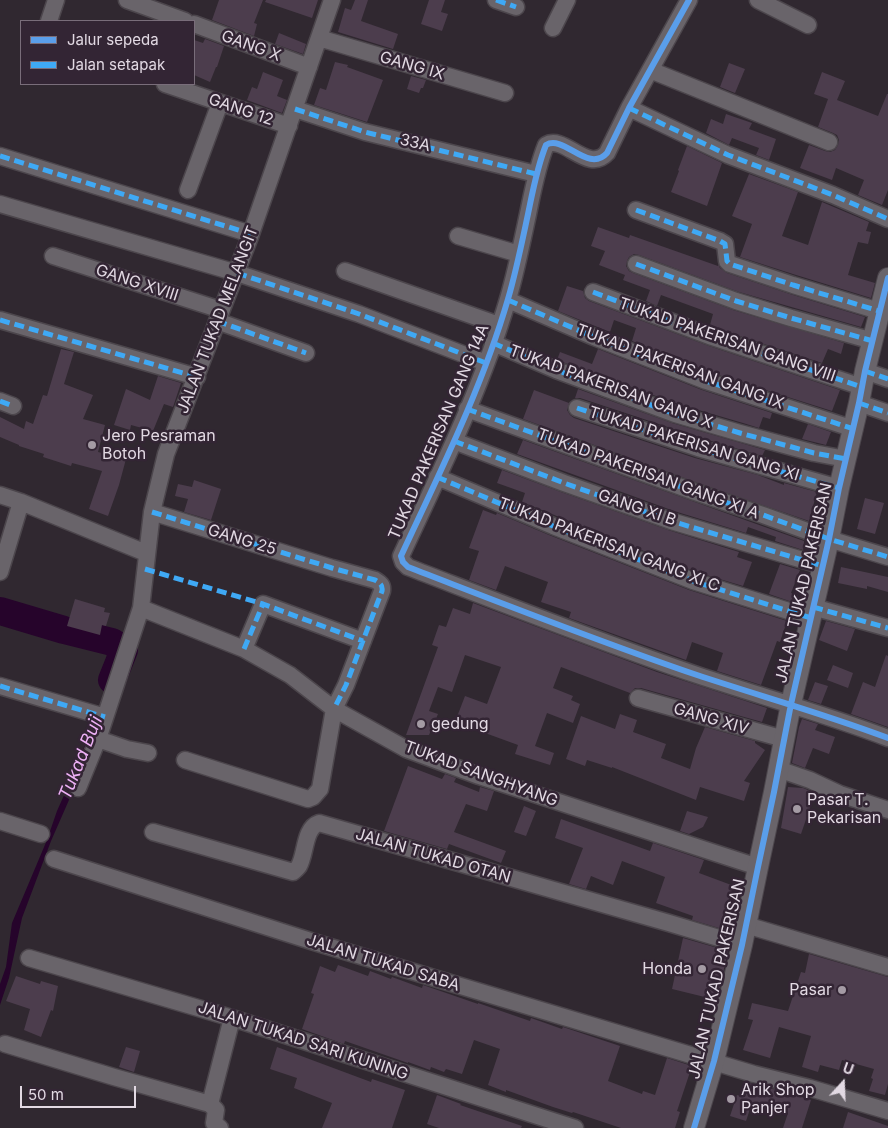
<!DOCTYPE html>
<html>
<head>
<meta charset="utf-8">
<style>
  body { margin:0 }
  #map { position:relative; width:888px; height:1128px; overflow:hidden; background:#302830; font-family:Inter,sans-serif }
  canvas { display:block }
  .legend { position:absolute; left:20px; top:20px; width:175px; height:65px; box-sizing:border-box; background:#332534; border:1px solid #796d7a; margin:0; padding:6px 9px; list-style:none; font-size:15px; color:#e2d9e3 }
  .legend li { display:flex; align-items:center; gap:10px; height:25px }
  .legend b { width:25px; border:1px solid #796d7a }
  .north { position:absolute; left:818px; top:1058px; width:50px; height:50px; -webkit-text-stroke:4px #332534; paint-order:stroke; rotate:20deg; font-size:14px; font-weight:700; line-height:20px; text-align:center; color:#e2d9e3 }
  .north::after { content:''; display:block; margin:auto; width:18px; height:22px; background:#e2d9e3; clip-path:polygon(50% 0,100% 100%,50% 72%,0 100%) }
  .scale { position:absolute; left:20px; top:1086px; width:116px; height:22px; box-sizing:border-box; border:2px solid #e2d9e3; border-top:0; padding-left:6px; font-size:15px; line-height:18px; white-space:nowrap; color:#e2d9e3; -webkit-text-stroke:4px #332534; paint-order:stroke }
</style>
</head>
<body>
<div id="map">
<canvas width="888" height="1128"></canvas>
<ul class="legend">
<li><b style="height:6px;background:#5a9eea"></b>Jalur sepeda</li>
<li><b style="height:6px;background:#3fa9f5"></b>Jalan setapak</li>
</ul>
<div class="north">U</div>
<div class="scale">50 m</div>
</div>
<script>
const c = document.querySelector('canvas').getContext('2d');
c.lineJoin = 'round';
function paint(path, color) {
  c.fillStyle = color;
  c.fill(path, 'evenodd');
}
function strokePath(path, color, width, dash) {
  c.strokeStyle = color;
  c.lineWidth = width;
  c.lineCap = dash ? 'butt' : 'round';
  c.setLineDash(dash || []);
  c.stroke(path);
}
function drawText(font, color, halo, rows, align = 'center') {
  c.font = font + ' Inter,sans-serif';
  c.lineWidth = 5;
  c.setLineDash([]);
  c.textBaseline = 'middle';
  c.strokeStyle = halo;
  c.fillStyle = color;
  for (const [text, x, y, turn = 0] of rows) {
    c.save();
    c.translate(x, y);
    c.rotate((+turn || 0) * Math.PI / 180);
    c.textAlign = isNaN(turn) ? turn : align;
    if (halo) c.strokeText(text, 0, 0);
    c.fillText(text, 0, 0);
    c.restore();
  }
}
paint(new Path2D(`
  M103 699 90 752 51 841 22 918 9 978 0 1005V984L6 967 12 923 47 840 57 811 73 775Z`), '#26042b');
strokePath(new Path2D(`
  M0 611 64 630 112 642 124 650 112 680`), '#26042b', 28);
paint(new Path2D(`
  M219 0H263L254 23 257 24 254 36 212 20Z
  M266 0H318L312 18 265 2Z
  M355 0H368L361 21 398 34 393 49 338 32 345 8 351 10Z
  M429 0H445L441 12 448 14 442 31 421 24Z
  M279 33 306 44 303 54 275 44Z
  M205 39 224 46 217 67H216L210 82 194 75V40L203 43Z
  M335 62 348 65 347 67 383 80 367 122 314 105 320 88 326 90Z
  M729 63 745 69 735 93 720 87Z
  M263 72 283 80 277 96 287 100 282 113 247 100 252 87 257 89Z
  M822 72 845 81 837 100 878 116 887 94H888V190L882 205 858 195 864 180 836 168 832 180 800 168 809 145 825 151 830 152 835 150 838 145 839 140 837 135 833 133 818 127 828 99 814 94Z
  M411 76 426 80 423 88H421L419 93 407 89Z
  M726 114 752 123 749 129 776 139 769 160 756 155 759 148 732 138 729 145 706 133 711 119 723 124Z
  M687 146 722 163 707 206 671 192 679 171 678 170Z
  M749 174 798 192 782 236 808 245 822 202 869 222 866 231 871 232 868 244 858 242 848 275 875 283 871 298 796 275 740 257 752 224 732 216Z
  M598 227 629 238 630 235 718 266V264L720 268 727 273 790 294 865 317 861 327 739 292 639 255 634 254 629 257 627 261 626 266 629 271 633 273 733 310 844 343 841 354 828 349 822 363 715 328 710 325 713 314 661 295 657 306 646 301 650 290 623 280 625 275 599 265 605 251 591 246Z
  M567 286 583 291 585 298 589 301 709 346 840 390 832 411 709 372 632 341 636 328 614 320 610 332 558 311Z
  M61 349 74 352 64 384 93 395 83 419 105 425 98 452 126 459 119 485 108 516 89 509 102 471 72 463 71 466 43 457 44 454 19 446V445L0 437V417L24 429 26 421 33 424 43 395 47 396Z
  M598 349 702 390 772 413 770 419 763 417 759 428 743 423 678 404 557 360 560 352 592 364Z
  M158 376 181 383 173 407 164 404 153 431 131 425 130 430 114 425 126 389 150 400Z
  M578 389 672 423 765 450 762 456 701 438 580 398H575Z
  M534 390 569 403 567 410 570 415 574 418 695 458 758 475 784 485V483L817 492 809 521 698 483 523 419Z
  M808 424 831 432 826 445 802 439Z
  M523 440 692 501 804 541V543L805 544 803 550 775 541 776 537 748 527 746 533 674 511 517 454Z
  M502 470 561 492 668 530 739 552 737 557 752 562 743 586 696 572 522 502 525 493 497 483Z
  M194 480 221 489 211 520 184 512 188 499 175 496 178 484 192 487Z
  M865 498 884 503 875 534 857 529Z
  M483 510 496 515 497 513 549 535 689 590 787 621 780 642 777 641 761 685 717 671 723 653 692 642 686 660 569 618 571 612 541 602 548 582 505 566 496 590 469 580 479 551 469 548Z
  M780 564 800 570 791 593 798 595 795 603 769 594Z
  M841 567 888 577V592L867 586V589L838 583Z
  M75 599 105 608 104 612 110 613 106 626 102 625 100 635 67 626Z
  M473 603 657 672 767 708 762 722 641 688H635L630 693 561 667 553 688 573 696 571 700 580 704 573 723 547 713 535 746 554 753 550 765 515 754 518 745 455 722 465 696 487 704 501 667 465 655 452 692 438 687 429 711 438 714 429 735H406L438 647 432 645 439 625 446 627 453 608 470 614Z
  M826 621 855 629 847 651 819 640Z
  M886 655 888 656V727L851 714 863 682 875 687Z
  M833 665 853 673 848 688 827 680Z
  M815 682 828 686 821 704 808 700Z
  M620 714 637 720 633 732 666 744 661 758 690 769 696 748 705 727 755 741V743L765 750 744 781 750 783 744 801 700 787 696 800 612 767V768L587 760 585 766 566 759 581 716 615 729Z
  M802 719 818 724 815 730 835 737 829 754 813 748 805 768 792 763 799 727Z
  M408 766 442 779 445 774 456 778 454 782 479 792 480 787 494 791 487 811 466 804 454 832 506 851 501 863 449 844 447 849 384 831Z
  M788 787 803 788 815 793 801 834 781 828Z
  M524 806 536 811 526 836 514 832Z
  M687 811 708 817 703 827 689 834 680 831Z
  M561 819 650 851 653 843 704 860 699 873 734 886 726 908 734 910 729 931 692 920 693 916 656 903 665 877 622 861 613 885 591 876 586 889 569 884 583 848 555 838Z
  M683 938 728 951 717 1000 672 989Z
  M809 954 888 977V1084L885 1095 869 1091 873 1079 871 1078 874 1069 842 1060 839 1070 820 1065 818 1072 802 1067 811 1036 779 1027 770 1058 743 1050 753 1020 748 1019 752 1003 788 1011 801 972 805 973Z
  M338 965 368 976 370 971 391 979 392 977 422 988 423 985 478 1004V1003L530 1021 531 1018 562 1029 563 1027 620 1046 608 1081 642 1094 643 1091 655 1095 667 1058 692 1066 677 1111 680 1112 675 1128H621L573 1112 572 1113 553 1107 506 1090V1092L488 1085 500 1049 474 1040 462 1074 446 1069 444 1072 431 1067 430 1070 408 1062V1063L345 1041 344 1044 302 1029 314 994 311 993 320 966 335 972Z
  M16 976 40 984 41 981 58 986 53 1011 51 1010 41 1037 24 1030 30 1009 6 1001Z
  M126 1047 140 1051 134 1072 119 1067Z
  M277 1047 371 1082 372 1079 405 1090 392 1128H322L332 1103 294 1088 297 1078 270 1069Z
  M749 1083 789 1093 811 1100 802 1128H783L788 1113 752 1103 746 1121 730 1116 737 1095 745 1097Z
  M437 1095 461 1104 460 1105 522 1126 521 1128H439L427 1124Z
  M848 1112 888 1126V1128H843Z`), '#4c3d4d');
const minor = new Path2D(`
  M127 0 185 21
  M496 0 516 7
  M689 0 629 108 607 153C588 174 564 134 546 145 537 167 533 190 528 214 522 242 516 272 508 299 482 388 440 472 401 556L403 562 408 567C504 604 600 642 697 675 760 696 825 714 888 738
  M758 0 808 25
  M49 21 56 0
  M194 24 309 67
  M553 28 567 0
  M319 38 505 93
  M650 70 829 142
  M165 84 289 126
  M629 108 728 155 833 195 888 219
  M295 109 365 132 536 174
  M0 156 251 234
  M188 190 220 103
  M0 204 237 273 359 314 486 363
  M636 210 720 241 725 244 727 261 730 264 793 285 879 311
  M458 236 519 254
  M53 256 221 310
  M636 264 736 301 791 318 873 341
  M345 271 499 325
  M593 292 712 337 862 387
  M508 300 594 337 706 381 854 429
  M0 320 197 377
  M217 321 306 353
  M493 343 556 370 675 414 740 433 814 453 846 459
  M865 371 888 379
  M0 401 13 406
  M859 403 888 413
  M577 408 698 448 839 488
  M467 409 695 492 763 515 829 539 888 557
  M454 441 564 483 671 521 823 566
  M437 477 553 526 693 581 811 618
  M0 495 21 502 146 553
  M152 512 332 568 375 580C380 583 383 585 382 591L346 685 334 709 320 789 313 797 308 799 185 760
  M0 572 21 502
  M813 607 888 628
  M141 608 244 649 290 675 334 709 406 749 479 776 758 867
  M244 649 263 604 363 641
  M0 686 105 717
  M638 698 784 739
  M98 739 127 749 148 753
  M778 769 810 780 840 794 888 810
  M78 788 98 739 141 608 152 512 166 454 251 234 332 0
  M0 821 41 834
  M153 832 293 872C294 871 298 868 299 866 306 854 304 828 319 823L669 923 742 945
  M54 859 314 942 754 1074 810 1088 888 1111
  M746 925 888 967
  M29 958 232 1018 575 1128
  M5 1044 114 1077 210 1104
  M210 1104 232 1018
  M210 1104 216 1110 214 1123 220 1128`);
const tertiary = new Path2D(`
  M694 1128 714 1061 742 945 758 867 774 792 791 704 829 539 839 488 859 403 865 371 888 278`);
strokePath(minor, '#4c464c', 19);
strokePath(tertiary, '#4c464c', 22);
strokePath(minor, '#69646a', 16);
strokePath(tertiary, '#69646a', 20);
strokePath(new Path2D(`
  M496 0 516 7
  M629 108 728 155 833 195 888 219
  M295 109 365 132 536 174
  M0 156 251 234
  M636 210 720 241 725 244 727 261 730 264 793 285 879 311
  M636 264 736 301 791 318 873 341
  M237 273 359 314 486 363
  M593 292 712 337 862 387
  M508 300 594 337 706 381 854 429
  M0 320 197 377
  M217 321 306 353
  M493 343 556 370 675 414 740 433 814 453 846 459
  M865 371 888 379
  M0 401 13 406
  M859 403 888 413
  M577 408 698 448 839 488
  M467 409 695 492 763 515 829 539 888 557
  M454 441 564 483 671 521 823 566
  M437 477 553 526 693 581 811 618
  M152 512 332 568 375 580C380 583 383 585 382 591L346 685 334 709
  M145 569 263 604 363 641
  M813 607 888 628
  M244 649 263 604
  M0 686 105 717`), '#3fa9f5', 5, [10, 5]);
strokePath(new Path2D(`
  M689 0 629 108 607 153C588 174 564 134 546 145 537 167 533 190 528 214 522 242 516 272 508 299 482 388 440 472 401 556L403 562 408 567C504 604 600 642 697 675 760 696 825 714 888 738
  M694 1128 714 1061 742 945 758 867 774 792 791 704 829 539 839 488 859 403 865 371 888 278`), '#5a9eea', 6);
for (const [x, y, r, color] of [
  [92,445,5,"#a49ba4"],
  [421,724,5,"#a49ba4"],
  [797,809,5,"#a49ba4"],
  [702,969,5,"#a49ba4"],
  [842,990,5,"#a49ba4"],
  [731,1099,5,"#a49ba4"]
]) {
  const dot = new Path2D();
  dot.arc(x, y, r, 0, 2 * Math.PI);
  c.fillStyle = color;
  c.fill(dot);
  strokePath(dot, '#332534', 2);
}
drawText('16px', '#e2d9e3', '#332534', [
  ["GANG X",251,46,20],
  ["GANG IX",412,66,16],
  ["GANG 12",241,110,19],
  ["33A",415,143,13],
  ["GANG XVIII",137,283,18],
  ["JALAN TUKAD MELANGIT",218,320,-69],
  ["TUKAD PAKERISAN GANG VIII",727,340,19],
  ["TUKAD PAKERISAN GANG IX",680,367,20],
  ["TUKAD PAKERISAN GANG X",611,387,20],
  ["TUKAD PAKERISAN GANG 14A",439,432,-67],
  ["TUKAD PAKERISAN GANG XI",694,444,17],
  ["TUKAD PAKERISAN GANG XI A",648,474,20],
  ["GANG XI B",637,508,19],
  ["GANG 25",242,540,17],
  ["TUKAD PAKERISAN GANG XI C",609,545,21],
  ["JALAN TUKAD PAKERISAN",804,583,-77],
  ["GANG XIV",711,719,16],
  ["TUKAD SANGHYANG",481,774,20],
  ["JALAN TUKAD OTAN",433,856,16],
  ["JALAN TUKAD SABA",383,963,17],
  ["JALAN TUKAD PAKERISAN",717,979,-77],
  ["JALAN TUKAD SARI KUNING",303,1041,18]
]);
drawText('16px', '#e2d9e3', '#332534', [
  ["Jero Pesraman",102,436],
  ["Botoh",102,454],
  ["gedung",431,724],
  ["Pasar T.",807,800],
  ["Pekarisan",807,818],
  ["Honda",692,969,"right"],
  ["Pasar",832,990,"right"],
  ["Arik Shop",741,1090],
  ["Panjer",741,1108]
], 'left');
drawText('italic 18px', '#edb0f5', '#332534', [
  ["Tukad Buji",81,758,-68]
]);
</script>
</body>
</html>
